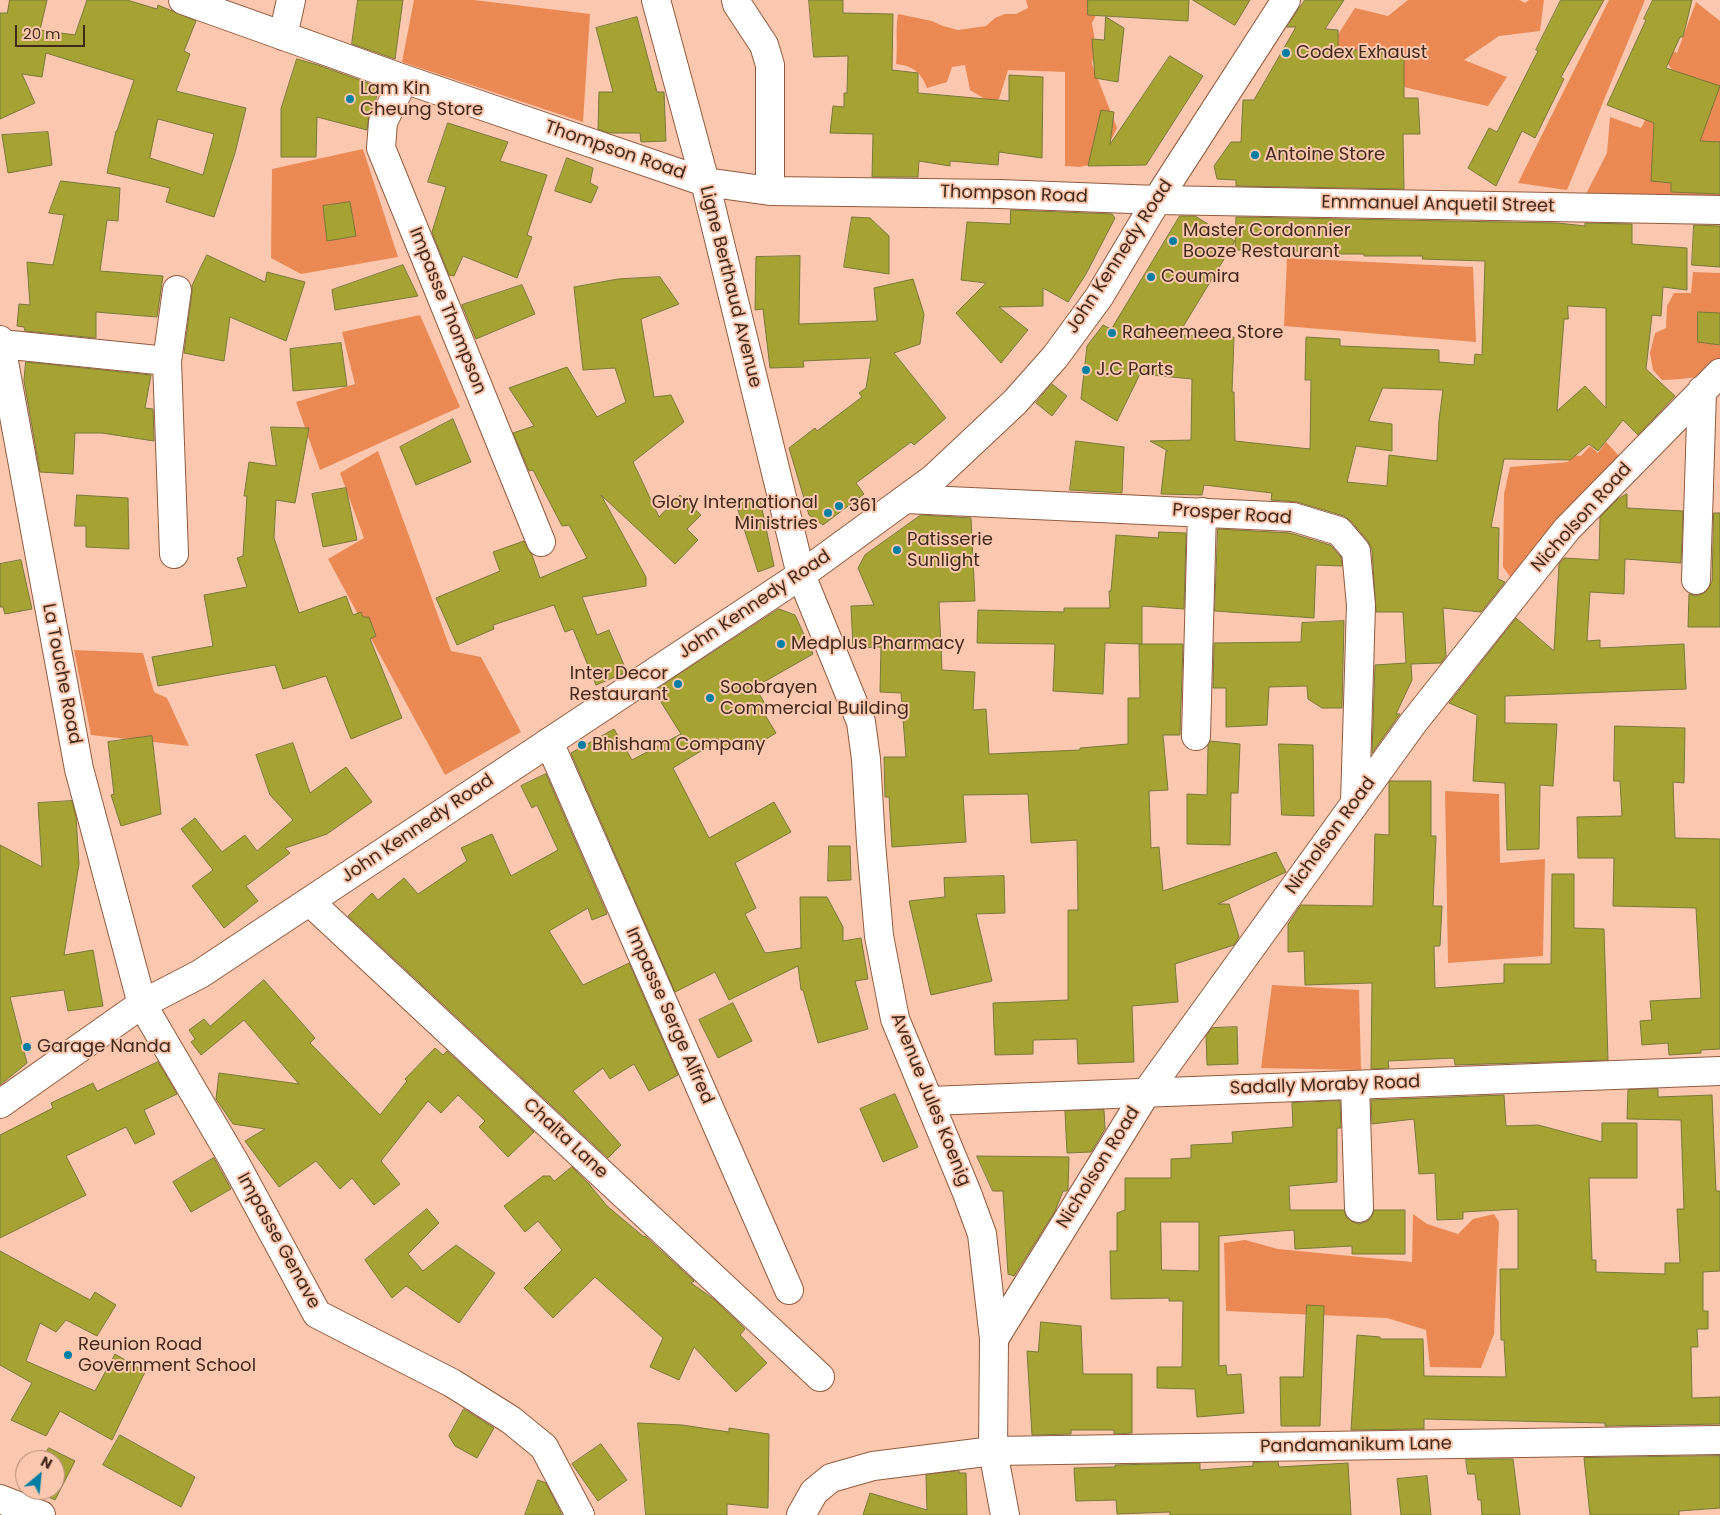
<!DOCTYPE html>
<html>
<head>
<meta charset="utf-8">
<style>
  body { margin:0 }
  #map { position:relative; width:1720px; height:1515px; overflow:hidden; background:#fbc8af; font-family:Poppins,sans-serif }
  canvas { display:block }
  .north { position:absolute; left:15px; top:1450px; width:50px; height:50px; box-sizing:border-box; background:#fbc8af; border:1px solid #b18874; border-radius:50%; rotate:28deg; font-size:14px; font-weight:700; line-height:20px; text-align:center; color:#41291c }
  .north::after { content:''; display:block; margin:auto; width:18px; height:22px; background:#007ea4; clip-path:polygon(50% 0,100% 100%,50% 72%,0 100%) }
  .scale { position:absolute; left:15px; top:25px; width:70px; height:22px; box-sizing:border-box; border:2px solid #41291c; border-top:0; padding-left:6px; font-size:15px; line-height:18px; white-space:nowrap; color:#41291c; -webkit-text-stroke:4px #fbc8af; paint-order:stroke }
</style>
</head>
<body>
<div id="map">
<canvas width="1720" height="1515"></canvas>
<div class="north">N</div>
<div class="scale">20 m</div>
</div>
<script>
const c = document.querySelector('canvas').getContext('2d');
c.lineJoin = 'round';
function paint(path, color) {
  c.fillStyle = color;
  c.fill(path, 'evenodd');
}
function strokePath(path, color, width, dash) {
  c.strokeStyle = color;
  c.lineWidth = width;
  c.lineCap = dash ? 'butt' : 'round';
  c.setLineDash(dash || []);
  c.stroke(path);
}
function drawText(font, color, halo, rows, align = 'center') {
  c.font = font + ' Poppins,sans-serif';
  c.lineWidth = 4;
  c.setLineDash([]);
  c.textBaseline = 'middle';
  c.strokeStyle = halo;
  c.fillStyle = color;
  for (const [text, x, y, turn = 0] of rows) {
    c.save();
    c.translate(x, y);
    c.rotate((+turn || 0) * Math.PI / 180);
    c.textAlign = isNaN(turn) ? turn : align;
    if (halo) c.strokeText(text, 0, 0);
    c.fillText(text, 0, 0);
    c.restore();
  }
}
paint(new Path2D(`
  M414 0H474L590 14 583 122 402 62Z
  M1026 0H1107L1099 10 1092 23 1095 41 1092 64 1117 128 1100 162 1080 167 1065 166V72L1008 70 999 99 990 102 970 90 965 65 952 67 947 82 927 88C921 72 913 66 896 64 898 47 895 30 898 14L932 21 943 26 958 30 986 26 995 18 1005 14H1016L1028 8Z
  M1408 0H1519L1525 3 1529 0H1544L1540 31 1499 36 1464 60 1507 77 1488 106C1435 95 1383 81 1331 71L1337 36 1355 8 1388 16Z
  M1609 0H1645L1567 190 1518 183Z
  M1696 2 1720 21V196L1584 198 1607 153 1610 117 1641 128 1672 70 1653 40 1677 53Z
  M363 149 398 257 301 274 271 258 272 169Z
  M1287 258 1473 267 1476 342 1284 326Z
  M1693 272 1720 273V366C1705 379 1681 379 1662 380L1653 370 1650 353 1655 333 1666 328 1667 306 1674 293H1691Z
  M420 315 460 407 320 470 296 402 355 384 342 332Z
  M1606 442 1622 459 1516 585 1503 567 1504 494 1510 467 1568 462 1573 455 1581 456 1590 446 1598 453Z
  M378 451 451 651 481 657 521 732 445 775 328 559 364 538 340 473Z
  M74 650 143 653 154 692 167 698 189 746 91 735Z
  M1445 791 1499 794 1500 863 1545 859 1543 956 1448 963Z
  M1272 985 1359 990 1361 1070 1261 1068Z
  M1413 1214 1427 1224 1458 1234 1473 1219 1494 1214 1499 1222 1494 1334 1481 1368 1430 1367 1426 1330 1387 1318 1226 1311 1224 1243 1245 1240 1278 1249 1412 1262Z`), '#eb8955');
const building = new Path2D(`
  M10 0H47L40 30 75 35 87 0H127L157 9 158 5 196 21 184 51 190 54 176 91 246 108 235 153 214 217 166 202 170 188 107 173 116 131H117L134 80 46 53 42 77 22 74 35 103 0 119V13H7ZM158 119 214 134 203 175 150 158Z
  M358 0H403L395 59 352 44Z
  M809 0H843V13L893 14 892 70 918 73V93L1009 101V75L1043 77 1042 158 999 152 998 165 950 161V166L919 161 918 177H872L873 134 830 133 833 106 844 107V93H847L848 56 814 57Z
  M1088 0H1189L1188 21 1088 15Z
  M1193 0H1250L1235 25Z
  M1305 0H1344L1325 29 1338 30V48L1404 55V98H1418L1420 134H1403L1404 189 1236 186V180L1217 179 1214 166 1231 142H1241L1243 100H1254L1296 27H1287Z
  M1561 0H1604L1561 77 1564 79 1535 138 1522 131 1496 186 1468 168 1489 128 1497 132 1538 51 1536 50Z
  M1653 0H1692L1683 37H1680L1666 68 1720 86 1700 141 1720 142V194L1671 192V183L1651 181 1654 123 1607 105 1646 20 1644 19Z
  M637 17 657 92H664L666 141 641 142 640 133H609L598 129 599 92H613L596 28Z
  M1106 17 1124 28 1118 82 1095 78 1092 39 1104 40Z
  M1170 56 1203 76 1146 165 1088 166 1101 110 1114 112 1110 144Z
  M297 59 318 65 379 87 375 103 369 115 367 130 317 117 316 157H281V109Z
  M448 123 508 142 500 161 547 175 527 235 532 237 517 278 463 256 454 276 449 275 432 232 446 187 428 182Z
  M48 132 52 165 8 173 2 135Z
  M567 158 593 168 590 183 598 187 591 203 555 191Z
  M61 181 120 188 118 221 107 220 100 271 163 276 157 317 96 312V338L25 331 24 327 17 326 19 304 30 305 27 262 53 265 64 215 49 213Z
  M350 202 356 236 327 241 323 206Z
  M1011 210 1112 214 1115 218 1086 274 1068 302 1043 288V306L999 307 1028 330 1001 363 956 313 986 283 961 280 967 222 1010 224Z
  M1180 216H1195L1235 241 1178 335 1234 337 1232 392H1234L1235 441 1310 449 1311 380H1305L1306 337 1340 339V346L1439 350V362L1474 365 1475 354 1482 355 1485 261 1422 259 1423 256H1364V254H1339V252L1235 250 1236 217 1558 223 1585 226V223L1632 224V244L1687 248V290L1663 287 1661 316 1652 315 1646 369 1675 396 1638 435 1623 420 1598 451 1589 444 1570 460 1504 459 1491 527 1499 528 1498 579 1505 582 1481 612 1443 608 1446 656 1441 663 1411 664 1412 680 1396 714H1400L1372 753 1375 665 1406 663 1403 612H1376L1372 550 1368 541 1351 521 1344 516 1297 502 1271 500 1272 493 1204 485 1202 495 1161 494 1166 451H1168L1150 441 1191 440 1192 379 1140 374 1117 421 1081 399 1087 346 1103 325 1111 329ZM1568 306 1606 308V408L1585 386 1557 411 1564 319H1568ZM1383 388 1443 390 1439 420 1437 461 1389 455 1387 486 1347 482 1356 446 1392 451V424L1369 421Z
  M852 217 870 218 889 236V274L844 267Z
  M1694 225 1720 226V267L1692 265Z
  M207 255 265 282 267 272 305 282 286 341 230 317 224 361 184 353 192 292V286Z
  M800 256 799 324 877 321 874 288 913 279 924 314 920 344 894 353 946 418 914 445 911 442 856 483 864 494 823 525 809 515 789 448 815 428 817 431 862 397 859 393 866 388 871 358 803 361 804 367 770 368 763 309 755 310 756 257Z
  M403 265 418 296 335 310 332 290Z
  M660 277 679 304 641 319 654 397 671 395 684 422 633 462 659 517 680 495 701 515 687 529 698 540 675 564 601 495 646 577V586L582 597 597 635 609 630 627 672 596 685 573 629 565 632 554 605 493 625 494 629 457 645 436 598 500 571 493 552 524 541 532 555 540 578 587 558 569 525 562 526 533 470 529 471 513 433 534 426 509 388 567 367 597 417 626 402 615 368 583 370 574 287 618 279Z
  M522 285 535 314 476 339 462 305Z
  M1698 312 1720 313V345L1698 342Z
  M341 343 347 386 293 391 290 349Z
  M26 362 151 375 145 408 153 409 154 441 102 433H75L73 474 40 472 24 381Z
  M1052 384 1067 396 1052 416 1036 403Z
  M453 419 471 462 416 485 400 447Z
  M271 427 309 428 295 503 276 500 274 538 299 613 346 596 353 615 361 612 363 617H369L376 636 370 639 402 718 351 739 326 676 283 689 275 665 158 686 152 657 213 646 204 595 247 587 237 558 243 556 247 496H244L249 462 276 466Z
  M1076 441 1124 447 1122 493 1070 490Z
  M346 488 357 540 323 547 312 494Z
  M1627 494V508L1683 511 1681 563 1625 559 1624 594 1590 592 1587 641 1600 640V648L1684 644 1686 689 1505 696V723L1557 724 1553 786 1540 785 1539 849 1507 850 1505 783 1473 781 1477 715 1449 703 1516 618 1554 651 1559 564 1564 558 1599 560 1600 517 1618 499Z
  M77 495 128 498 129 549 86 547V526H75Z
  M760 499 774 566 758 572 736 504Z
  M1714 513H1720V627H1688L1689 594 1696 596 1704 593 1709 588 1712 581Z
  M921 515 971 518 975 601 939 602 942 670 975 672 973 710 986 709 989 754 1080 750V748L1128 744V698H1140L1139 644H1183L1180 735H1163L1168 790 1149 791 1151 848 1159 847 1163 891 1276 852 1286 872 1218 904H1229L1239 937 1234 945 1175 964 1178 1002 1132 1006 1134 1062 1078 1064 1077 1039 1033 1040V1054L995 1055 993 1003 1068 1000V910H1078L1077 840 1031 843 1028 794 963 795 966 842 892 847 889 797H885L884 757H906L901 693 880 692 881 647 853 648 851 606 874 605 858 568 865 555Z
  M1218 529 1290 533 1330 545 1341 557 1342 566 1316 565 1314 618 1215 611Z
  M1159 532 1186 533 1184 609 1142 606V644L1105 643 1103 694 1053 691 1055 644 977 643 978 610 1064 612V608H1110L1109 591H1111L1116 535 1158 538Z
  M21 560 32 609 5 614 3 607H0V564Z
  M779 609 795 615 813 654 755 687 767 707 762 710 776 733 748 750 741 740 720 753 714 743 673 768 709 838 774 802 791 832 735 863 756 908 745 914 765 953 801 948 800 897H827L843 927V941L861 938 868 979 855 981 868 1029 818 1043 803 990H801L798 966 729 1000 715 972 675 992 571 753 614 729 632 760 681 734 654 691Z
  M1344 621 1342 708H1322L1308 699 1307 686 1269 687 1267 725 1226 727V688H1213L1214 643 1301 642 1302 623Z
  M1615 726 1685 728 1684 783 1673 782 1675 838 1720 839V1049L1701 1050V1053L1669 1055 1668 1043 1642 1045 1640 1021 1652 1020 1650 1001 1701 998 1696 908 1613 906 1614 858H1578L1577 817 1622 816 1620 781H1614Z
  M152 736 161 814 121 826 111 795 114 794 108 742Z
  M1210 741 1240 744 1238 793H1231L1230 845 1187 844V794L1207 795 1208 746Z
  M293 743 310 793 346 767 372 802 327 834 285 848 290 853 246 886 258 901 224 928 192 886 213 870 181 829 195 818 222 852 245 835 257 851 293 820 270 795 256 755Z
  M1279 744 1313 745 1314 816 1282 815Z
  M546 774 607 914 592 920 588 908 549 931 583 985 629 963 678 1075 649 1091 634 1064 610 1079 603 1068 573 1091 621 1145 608 1158 348 916 372 893 378 900 404 878 418 894 467 861 461 848 492 834 511 876 558 850 537 805 532 808 521 786Z
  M1390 781H1431V836H1436L1433 906H1442L1440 946H1434L1435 988 1504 983V964H1551L1552 874H1574V928L1604 929 1608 1060 1455 1065 1454 1058 1388 1061 1389 1068 1371 1069 1372 983 1305 985 1304 951 1288 952V924L1301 905 1373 906 1375 834 1389 835V783Z
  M72 801 76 817 79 864 64 955 93 950 103 1006 68 1011 64 990 10 997 27 1063 0 1085V845L42 867 38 803Z
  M829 846H850L851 880 828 881Z
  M1004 876 1005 913 976 914 992 981 931 995 909 901 945 897 944 878Z
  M264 980 315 1038 310 1043 380 1115 407 1081 405 1079 435 1048 443 1055 447 1051 534 1132 508 1157 479 1127 485 1121 458 1095 441 1113 428 1101 381 1161 400 1184 374 1205 352 1178 340 1189 316 1161 279 1187 245 1141 265 1129 233 1124 216 1099 219 1073 299 1084 244 1020 201 1055 191 1042 195 1039 189 1030 204 1019 210 1026Z
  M733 1003 752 1041 718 1058 699 1020Z
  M1237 1027 1238 1064 1207 1065 1206 1036 1212 1028Z
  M158 1062 177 1094 144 1110 155 1134 135 1144 126 1127 66 1156 86 1195 0 1238V1135L53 1108 51 1103 93 1083 97 1091Z
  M1658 1089V1097L1712 1095 1716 1191H1720V1271L1703 1272V1311H1708V1329H1697L1698 1347H1691L1692 1398 1720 1397V1424L1605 1426V1423L1424 1419V1429L1351 1430 1357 1335 1380 1337V1339H1423L1424 1376 1506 1377 1504 1340H1501L1500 1269H1518V1209L1463 1212V1219L1437 1220 1435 1173 1419 1174 1414 1119 1372 1124 1371 1100 1504 1095 1506 1126 1538 1125 1602 1142V1123H1637V1178H1589L1592 1260H1596V1272L1665 1274V1263H1680L1677 1209H1684L1681 1120 1627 1119 1628 1090Z
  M895 1094 918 1147 883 1162 860 1109Z
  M1340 1101 1341 1128H1337V1182L1289 1186 1290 1210H1344L1346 1217 1351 1221 1359 1224 1368 1221 1372 1216 1374 1210H1405V1254H1352V1246L1295 1249 1294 1230 1219 1236V1366L1226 1365 1227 1375 1241 1374 1244 1413 1197 1417 1195 1389 1157 1388V1367H1182L1183 1301H1169V1298L1111 1299 1110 1251H1117V1213L1125 1210V1178H1171V1159L1191 1158V1145L1233 1143 1232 1132 1293 1127 1292 1103ZM1161 1222H1199V1271L1162 1270Z
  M1104 1110 1105 1129 1091 1152 1067 1153 1065 1111Z
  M977 1156 1069 1157 1068 1189 1067 1191H1063L1055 1211 1014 1276 1008 1274 1003 1191H993Z
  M214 1158 231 1189 191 1212 173 1182Z
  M572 1167 589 1184 607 1206 644 1237 645 1236 694 1281 691 1283 715 1300 745 1329 740 1335 767 1363 736 1392 694 1347 679 1380 650 1367 663 1338 595 1277 553 1318 524 1288 562 1250 538 1221 525 1232 504 1206 543 1176H550L554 1181Z
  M427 1209 439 1223 408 1254 423 1271 456 1245 495 1273 459 1323 406 1286 392 1298 365 1260Z
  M0 1251 90 1300 95 1292 116 1305 97 1336 66 1320 56 1332 40 1323 26 1361 95 1391 115 1354 145 1372 112 1440 60 1411 46 1436 11 1420 32 1383 0 1365Z
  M1307 1305 1324 1306 1320 1426H1281L1280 1377H1303Z
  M1041 1322 1081 1326 1083 1374H1132V1433L1114 1434V1430H1071V1434L1032 1435 1027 1351 1038 1352Z
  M464 1409 494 1428 477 1458 455 1446 449 1436Z
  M638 1423 682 1425 729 1432V1428L769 1434 768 1508 727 1504V1515H646Z
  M120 1435 195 1477 181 1507 103 1465Z
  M601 1444 627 1480 598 1501 572 1464Z
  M49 1448 75 1461 55 1500 34 1490H55V1460H42Z
  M1720 1456V1508L1679 1511V1515H1590L1584 1458Z
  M1466 1459H1513L1520 1515H1482L1481 1500H1478L1475 1474H1468Z
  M1278 1462 1279 1467 1348 1463 1351 1515H1170V1512L1117 1514 1116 1500 1076 1501 1074 1468 1115 1467V1465L1200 1463V1470L1253 1466V1463Z
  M959 1471V1473H966L967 1515H863L870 1493 927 1510 926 1475Z
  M1427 1476 1431 1515H1401L1397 1479Z
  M538 1480 546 1483 562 1515H525Z`);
paint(building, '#a6a334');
strokePath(building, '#79783a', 1);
const minor = new Path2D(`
  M183 0 404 79 705 182 770 191 999 194 1157 200 1720 210
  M736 0 737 4 764 45 770 65V191
  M283 36 291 0
  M404 79 383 122 381 148 541 542
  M0 340 79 769 142 1004 234 1161 317 1314 452 1383 511 1420 544 1447 580 1515
  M1 344 167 361
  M906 499 1293 517 1339 531 1356 551 1361 605 1355 803
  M174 554 167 361 177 290
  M1696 580 1702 390
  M1196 736 1202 512
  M549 742 789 1290
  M310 902 820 1377
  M1355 1085 1359 1208
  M994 1339 1146 1093 1413 723 1567 529 1720 373
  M0 1499 41 1515
  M801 1515 814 1492 831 1478 873 1466 993 1451 1720 1440`);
const tertiary = new Path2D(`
  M656 0 705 182 801 575 861 722 866 759 871 843 879 936 895 1019 967 1193 982 1234 994 1339 993 1451 1005 1515
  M929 1101 1720 1071`);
const secondary = new Path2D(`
  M0 1104 142 1004 200 974 801 575 934 478 1015 402 1055 357 1099 297 1157 200 1286 0`);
strokePath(minor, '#925b3e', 30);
strokePath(tertiary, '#925b3e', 30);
strokePath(secondary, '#925b3e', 30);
strokePath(minor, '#fff', 28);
strokePath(tertiary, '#fff', 28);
strokePath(secondary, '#fff', 28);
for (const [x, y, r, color] of [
  [1286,53,5,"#007ea4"],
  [350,99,5,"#007ea4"],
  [1255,155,5,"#007ea4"],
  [1173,241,5,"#007ea4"],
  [1151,277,5,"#007ea4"],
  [1112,333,5,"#007ea4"],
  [1086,370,5,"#007ea4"],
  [839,506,5,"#007ea4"],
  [828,513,5,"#007ea4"],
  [897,550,5,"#007ea4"],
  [781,644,5,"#007ea4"],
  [678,684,5,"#007ea4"],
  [710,698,5,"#007ea4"],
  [582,745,5,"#007ea4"],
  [27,1047,5,"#007ea4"],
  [68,1355,5,"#007ea4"]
]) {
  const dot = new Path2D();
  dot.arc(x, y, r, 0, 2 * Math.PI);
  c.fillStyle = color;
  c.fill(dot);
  strokePath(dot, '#fbc8af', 2);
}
drawText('18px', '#41291c', '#fbc8af', [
  ["Codex Exhaust",1296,53],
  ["Lam Kin",360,89],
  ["Cheung Store",360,110],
  ["Antoine Store",1265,155],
  ["Master Cordonnier",1183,231],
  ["Booze Restaurant",1183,252],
  ["Coumira",1161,277],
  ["Raheemeea Store",1122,333],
  ["J.C Parts",1096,370],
  ["Glory International",818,503,"right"],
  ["Ministries",818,524,"right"],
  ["361",849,506],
  ["Patisserie",907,540],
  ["Sunlight",907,561],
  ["Medplus Pharmacy",791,644],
  ["Inter Decor",668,674,"right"],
  ["Restaurant",668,695,"right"],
  ["Soobrayen",720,688],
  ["Commercial Building",720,709],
  ["Bhisham Company",592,745],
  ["Garage Nanda",37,1047],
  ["Reunion Road",78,1345],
  ["Government School",78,1366]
], 'left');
drawText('18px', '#41291c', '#fbc8af', [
  ["Thompson Road",615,151,19],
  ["Thompson Road",1014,195,2],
  ["Emmanuel Anquetil Street",1438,205,1],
  ["John Kennedy Road",1120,257,-57],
  ["Ligne Berthaud Avenue",730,287,76],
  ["Impasse Thompson",447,311,68],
  ["Prosper Road",1232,515,4],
  ["Nicholson Road",1582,518,-48],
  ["John Kennedy Road",755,605,-34],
  ["La Touche Road",61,674,79],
  ["John Kennedy Road",418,829,-34],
  ["Nicholson Road",1331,836,-54],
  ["Impasse Serge Alfred",669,1016,66],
  ["Sadally Moraby Road",1325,1086,-2],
  ["Avenue Jules Koenig",930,1100,68],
  ["Chalta Lane",565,1139,43],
  ["Nicholson Road",1099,1168,-58],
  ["Impasse Genave",278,1241,61],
  ["Pandamanikum Lane",1356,1446,-1]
]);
</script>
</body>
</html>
